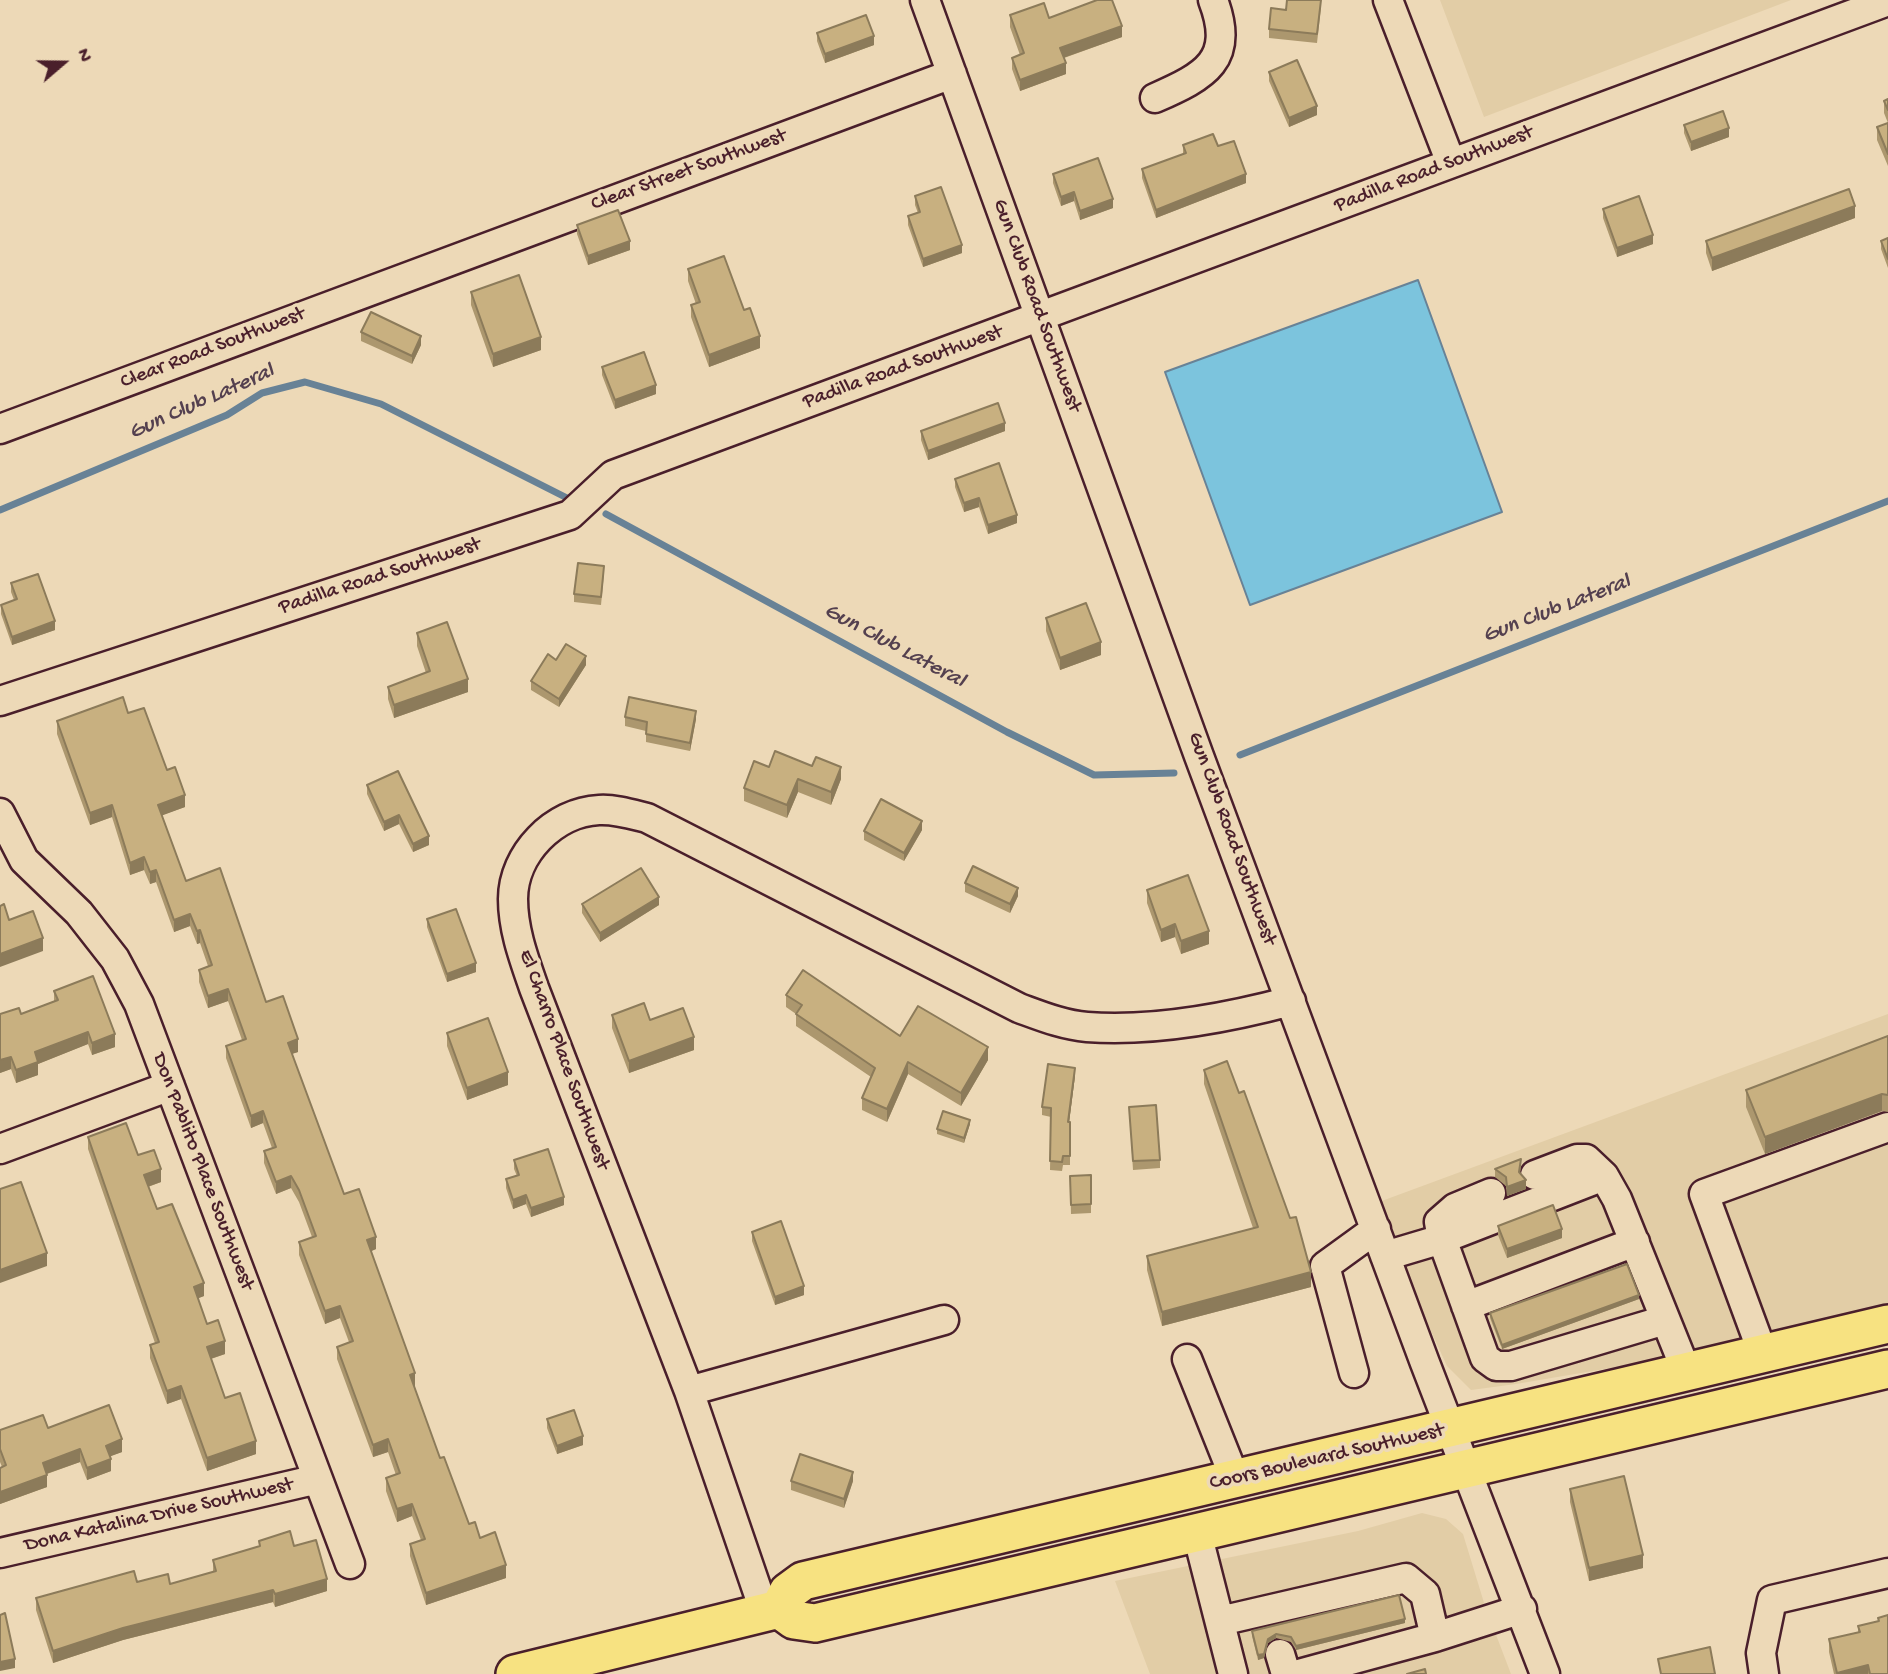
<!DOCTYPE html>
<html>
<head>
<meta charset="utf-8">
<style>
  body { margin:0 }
  #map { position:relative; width:1888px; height:1674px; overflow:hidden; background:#edd9b7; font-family:"Gochi Hand",sans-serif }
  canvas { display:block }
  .north { position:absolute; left:28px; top:28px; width:70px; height:70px; -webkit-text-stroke:5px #edd9b7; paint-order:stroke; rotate:70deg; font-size:19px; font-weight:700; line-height:28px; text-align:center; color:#4a1f2b }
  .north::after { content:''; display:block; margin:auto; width:24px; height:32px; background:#4a1f2b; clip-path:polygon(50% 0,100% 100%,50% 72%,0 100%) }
</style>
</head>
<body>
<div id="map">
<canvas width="1888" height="1674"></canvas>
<div class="north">N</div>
</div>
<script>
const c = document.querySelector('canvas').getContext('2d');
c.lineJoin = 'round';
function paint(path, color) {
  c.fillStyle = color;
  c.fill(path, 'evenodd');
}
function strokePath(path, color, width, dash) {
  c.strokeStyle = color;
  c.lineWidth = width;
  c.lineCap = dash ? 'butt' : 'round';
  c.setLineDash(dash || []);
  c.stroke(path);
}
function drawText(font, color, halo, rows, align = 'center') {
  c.font = font + ' "Gochi Hand",sans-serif';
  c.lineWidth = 7;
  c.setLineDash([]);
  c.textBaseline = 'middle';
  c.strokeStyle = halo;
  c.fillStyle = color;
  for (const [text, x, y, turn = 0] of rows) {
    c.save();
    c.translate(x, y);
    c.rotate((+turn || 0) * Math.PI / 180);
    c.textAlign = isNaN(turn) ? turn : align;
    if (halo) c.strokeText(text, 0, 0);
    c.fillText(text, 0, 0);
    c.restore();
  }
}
paint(new Path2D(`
  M1440 0H1791L1484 117Z
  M1888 1014V1306L1705 1352 1516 1384 1471 1390 1447 1366 1419 1305 1379 1202Z
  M1422 1513 1446 1519 1463 1534 1485 1606 1511 1674H1150L1115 1581 1358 1531Z`), '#e2cda6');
const water = new Path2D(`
  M1418 280 1502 512 1250 605 1165 372Z`);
paint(water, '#7cc4dd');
strokePath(water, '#688296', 2);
strokePath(new Path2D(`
  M0 510 227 415 262 393 305 382 381 404 571 500
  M606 514 1007 732 1094 775 1174 773
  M1240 755 1888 501`), '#688296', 7);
const minor = new Path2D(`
  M925 0 1199 756 1425 1363 1545 1674
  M1388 0 1451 163
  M1155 98C1205 76 1236 60 1213 0
  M0 429 952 74
  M0 701 570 515 613 475 1888 1
  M0 813 24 860 79 913 115 959 139 1004 350 1564
  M0 1149 170 1086
  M1535 1175 1577 1159H1586L1604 1176
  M1491 1193 1455 1208 1439 1222 1442 1239 1485 1358 1496 1366H1511L1665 1320
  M1385 1256 1442 1239 1604 1176 1617 1199 1687 1373
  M1466 1306 1635 1242
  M1763 1354 1704 1194 1888 1127
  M1187 1359 1235 1479
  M1354 1373 1325 1266 1376 1229
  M689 1391 944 1320
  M1197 1533 1233 1674
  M0 1553 318 1479
  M765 1613 689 1391 534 988C524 959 513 930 513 899 513 854 554 812 599 810 615 809 631 814 647 818L1019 1008C1041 1016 1063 1025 1087 1027 1154 1032 1227 1018 1291 1001
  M1220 1621 1406 1578 1425 1594 1435 1637 1299 1674
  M1435 1637 1522 1609
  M1280 1654 1286 1674
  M1764 1674 1761 1653 1772 1600 1888 1573`);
const major = new Path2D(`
  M779 1609 794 1620 815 1623 1888 1369
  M515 1674 779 1609 788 1592 803 1581 1888 1324`);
strokePath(minor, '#4a1f2b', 33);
strokePath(major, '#4a1f2b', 42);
strokePath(minor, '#edd9b7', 28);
strokePath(major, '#f7e281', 37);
paint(new Path2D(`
  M1321 7 1317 43 1269 38V29L1286 10Z
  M1010 15 1049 18 1122 37 1064 58 1066 74 1020 91 1012 69V58L1020 55 1010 27Z
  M817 33 874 45 825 63 817 41Z
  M1269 72 1317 115 1289 127 1269 81Z
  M1888 99V123L1884 113V101Z
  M1888 123V166L1877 140V127Z
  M1684 125 1729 137 1691 151 1684 133Z
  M1183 145 1218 146 1246 183 1156 218 1142 178V169L1183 154Z
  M1053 174 1113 208 1080 220 1074 201 1061 206 1053 183Z
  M915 196 962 253 923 267 908 225V216L918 213 915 205Z
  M1603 209 1653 244 1617 257 1603 218Z
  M1855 218 1712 271 1706 253V241Z
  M577 225 630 250 588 265 577 234Z
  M1888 238V268L1881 249V241Z
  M688 269 760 348 709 367 691 317V305L696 304 688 281Z
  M471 292 541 350 493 367 471 305Z
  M361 332 421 345 412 364 361 341Z
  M602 367 656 394 615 409 602 375Z
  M921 431H1005L928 460 921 440Z
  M955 479 1017 523 988 534 979 507 964 512 955 487Z
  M604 574 601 605 574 602V594Z
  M11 583 55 630 12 645 1 614V605L14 600 11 592Z
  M1046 618 1101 655 1060 670 1046 631Z
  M417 633 468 692 394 718 388 699V687L426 673 417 646Z
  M556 660 586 665 559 707 531 690V681Z
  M128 713 167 770 185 807 162 815 186 881 298 1052 292 1054 344 1194 376 1249 371 1251 414 1386 440 1458 469 1524 480 1538 506 1578 426 1605 410 1556V1544L421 1540 412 1516 397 1522 386 1491V1478L396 1475 388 1452 373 1457 337 1359V1347L349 1342 340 1318 325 1324 299 1255V1242L312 1237 299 1202 291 1188 276 1194 264 1163V1151L272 1148 263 1123 251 1128 226 1058V1046L242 1040 228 1001 208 1008 199 982V970L208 966 200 943 197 944 190 926 174 932 156 882 150 884 144 870 130 875 112 817 90 825 57 734V721Z
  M625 717 696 719 690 751 646 742V731L625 726Z
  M769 767 841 779 831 805 798 792 787 818 744 801V788Z
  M398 771 429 845 413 852 399 824 384 831 367 794V785Z
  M922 830 904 861 864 840V831Z
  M965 883 1018 896 1010 913 965 892Z
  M1147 890 1209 944 1181 954 1175 937 1161 942 1147 903Z
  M582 904 659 905 600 942 582 913Z
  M427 919 476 972 447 982 427 927Z
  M54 991 115 1047 92 1055 88 1044 38 1064V1075L16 1083 11 1069 0 1073V1014H21L54 1001Z
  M786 995 900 1036 988 1060 961 1106 908 1074 887 1122 862 1110V1098L871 1077 796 1026V1014L786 1007Z
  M612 1015 650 1020 694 1050 629 1073 612 1028Z
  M447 1033 508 1085 467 1100 447 1046Z
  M1888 1036V1112L1882 1111 1765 1154 1746 1107V1090Z
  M1204 1070 1311 1287 1162 1326 1147 1270V1256L1253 1228 1204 1084Z
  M1075 1076 1069 1122H1070V1165H1063L1062 1171 1050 1170 1051 1117 1042 1115V1107Z
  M1129 1107 1160 1160V1168L1133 1170Z
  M970 1124 964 1143 937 1134V1129Z
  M88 1137 138 1155 161 1182 148 1187 157 1209 204 1296 198 1298 207 1324 225 1354 211 1359 225 1398 256 1454 207 1471 181 1399 167 1404 150 1358V1345L155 1343 88 1149Z
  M514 1160 564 1205 531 1217 526 1204 513 1209 506 1188V1179L517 1176 514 1169Z
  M1521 1167 1520 1173 1526 1189 1507 1196 1506 1186 1495 1177V1169Z
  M1070 1176 1091 1204V1213L1071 1214Z
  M1498 1226 1562 1238 1507 1258 1498 1235Z
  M752 1232 804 1295 775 1305 752 1241Z
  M1639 1299 1502 1349 1490 1318V1313Z
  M547 1419 583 1445 557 1454 547 1428Z
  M48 1428 122 1452 110 1456 111 1471 87 1480 80 1462 47 1474V1487L0 1504V1468L2 1467 0 1462V1430Z
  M791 1481H853L844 1508 791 1490Z
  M1570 1489 1643 1568 1589 1581 1570 1502Z
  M259 1541 294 1546 327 1591 275 1607 273 1602 123 1640 53 1663 36 1610V1598L137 1582 170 1584 213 1572V1560L259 1546Z
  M1878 1618 1888 1674H1834L1829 1652V1639L1858 1632V1626L1878 1621Z
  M1405 1623 1296 1650 1291 1642 1276 1638 1268 1643 1264 1658 1258 1660 1252 1636V1631Z`), '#ac976e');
paint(new Path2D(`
  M1122 26V37L1060 59V48Z
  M874 36V45L825 63V54Z
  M1066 63V74L1020 91V80Z
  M1317 106V115L1289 127V118Z
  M1729 128V137L1691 151V142Z
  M1246 174V183L1156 218V210Z
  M1074 192V201L1061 206V197Z
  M1113 199V208L1080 220V211Z
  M1855 206V218L1712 271V258Z
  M1653 235V244L1617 257V248Z
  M630 241V250L588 265V256Z
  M962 245V253L923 267V259Z
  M421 336V345L412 364V356Z
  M760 336V348L709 367V355Z
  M541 337V350L493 367V354Z
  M656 385V394L615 409V400Z
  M1005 423V431L928 460V451Z
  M979 498V507L964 512V503Z
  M1017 515V523L988 534V525Z
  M55 621V630L12 645V637Z
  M1101 642V655L1060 670V658Z
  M586 656V665L559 707V699Z
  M468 679V692L394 718V705Z
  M696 711V719L690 751V743Z
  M841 767V779L831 805V792Z
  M798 779V792L787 818V805Z
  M185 795V807L158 817V805Z
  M112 805V817L90 825V813Z
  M399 815V824L384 831V822Z
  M922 821V830L904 861V853Z
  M429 836V845L413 852V844Z
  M144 857V870L130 875V863Z
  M156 870V882L150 884V872Z
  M1018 888V896L1010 913V904Z
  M659 897V905L600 942V933Z
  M190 914V926L174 932V920Z
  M1175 924V937L1161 942V930Z
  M200 930V943L197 944V931Z
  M1209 931V944L1181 954V941Z
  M43 938V951L0 967V954Z
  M476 963V972L447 982V974Z
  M228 989V1001L208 1008V996Z
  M88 1032V1044L38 1064V1075L16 1083V1070L35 1052Z
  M115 1034V1047L92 1055V1043Z
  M694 1037V1050L629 1073V1061Z
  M298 1039V1052L288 1055V1043Z
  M988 1047V1060L961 1106V1093Z
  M11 1057V1069L0 1073V1060Z
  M908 1062V1074L887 1122V1109Z
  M1075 1068V1076L1068 1131V1122Z
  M508 1072V1085L467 1100V1088Z
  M1882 1094V1111L1765 1154V1137Z
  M263 1111V1123L251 1128V1116Z
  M970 1120V1124L964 1143V1138Z
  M161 1169V1182L144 1188V1175Z
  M291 1176V1188L276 1194V1182Z
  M1526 1180V1189L1507 1196V1187Z
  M526 1195V1204L513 1209V1200Z
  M564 1197V1205L531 1217V1208Z
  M1562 1229V1238L1507 1258V1249Z
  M376 1237V1249L367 1253V1240Z
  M47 1253V1266L0 1283V1270Z
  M1311 1272V1287L1162 1326V1312Z
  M204 1283V1296L194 1300V1287Z
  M804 1286V1295L775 1305V1297Z
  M1639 1295V1299L1502 1349V1345Z
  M340 1306V1318L325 1324V1311Z
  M225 1341V1354L207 1360V1347Z
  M415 1373V1386L410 1387V1375Z
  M181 1386V1399L167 1404V1391Z
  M583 1436V1445L557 1454V1446Z
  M122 1439V1452L106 1458V1446Z
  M388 1439V1452L373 1457V1445Z
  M256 1441V1454L207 1471V1458Z
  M80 1449V1462L43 1475V1463Z
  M111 1459V1471L87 1480V1468Z
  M853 1472V1481L844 1508V1499Z
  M47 1475V1487L0 1504V1492Z
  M412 1504V1516L397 1522V1509Z
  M1643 1555V1568L1589 1581V1568Z
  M506 1565V1578L426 1605V1593Z
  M327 1579V1591L275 1607V1594Z
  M273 1590V1602L123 1640 53 1663V1651L123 1628Z
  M1405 1619V1623L1296 1650V1646Z
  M1276 1634V1638L1268 1643 1264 1658 1258 1660V1655L1268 1639Z
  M15 1659V1668L0 1671V1662Z
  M1868 1665V1674H1837V1673Z`), '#8c7b5a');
const building = new Path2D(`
  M1097 0H1112L1122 26 1060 48 1066 63 1020 80 1012 58 1024 53 1010 15 1044 3 1049 18Z
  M1287 0H1321L1317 34 1269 29 1271 8 1286 10Z
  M866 15 874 36 825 54 817 33Z
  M1297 60 1317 106 1289 118 1269 72Z
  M1888 99V110L1884 101Z
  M1723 111 1729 128 1691 142 1684 125Z
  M1888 123V154L1877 127Z
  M1213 134 1218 146 1234 141 1246 174 1156 210 1142 169 1186 153 1183 145Z
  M1098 158 1113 199 1080 211 1074 192 1061 197 1053 174Z
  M941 187 962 245 923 259 908 216 920 212 915 196Z
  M1849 189 1855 206 1712 258 1706 241Z
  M1639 196 1653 235 1617 248 1603 209Z
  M618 210 630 241 588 256 577 225Z
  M1888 238V259L1881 241Z
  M724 256 744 310 750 308 760 336 709 355 691 305 700 302 688 269Z
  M519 275 541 337 493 354 471 292Z
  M371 312 421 336 412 356 361 332Z
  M644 352 656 385 615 400 602 367Z
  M998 403 1005 423 928 451 921 431Z
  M999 463 1017 515 988 525 979 498 964 503 955 479Z
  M578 563 604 566 601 597 574 594Z
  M38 574 55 621 12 637 1 605 17 599 11 583Z
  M1086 603 1101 642 1060 658 1046 618Z
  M447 622 468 679 394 705 388 687 430 671 417 633Z
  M566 644 586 656 559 699 531 681 548 654 556 660Z
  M123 697 128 713 144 708 167 770 175 767 185 795 158 805 186 881 220 868 266 1002 283 996 298 1039 288 1043 344 1194 359 1189 376 1237 367 1240 415 1373 410 1375 440 1458 444 1457 469 1524 475 1522 480 1538 495 1532 506 1565 426 1593 410 1544 425 1539 412 1504 397 1509 386 1478 400 1473 388 1439 373 1445 337 1347 353 1341 340 1306 325 1311 299 1242 316 1236 299 1190 291 1176 276 1182 264 1151 276 1147 263 1111 251 1116 226 1046 246 1039 228 989 208 996 199 970 212 965 200 930 197 931 190 914 174 920 156 870 150 872 144 857 130 863 112 805 90 813 57 721Z
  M629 697 696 711 690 743 646 734 647 722 625 717Z
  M775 751 812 766 816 757 841 767 831 792 798 779 787 805 744 788 754 761 769 767Z
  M398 771 429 836 413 844 399 815 384 822 367 785Z
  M881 799 922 821 904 853 864 831Z
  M973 866 1018 888 1010 904 965 883Z
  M641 868 659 897 600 933 582 904Z
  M1188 875 1209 931 1181 941 1175 924 1161 930 1147 890Z
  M4 904 9 920 33 911 43 938 0 954V906Z
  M456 909 476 963 447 974 427 919Z
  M803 970 900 1036 918 1006 988 1047 961 1093 908 1062 887 1109 862 1098 875 1068 796 1014 802 1005 786 995Z
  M93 976 115 1034 92 1043 88 1032 35 1052 38 1062 16 1070 11 1057 0 1060V1014L19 1008 21 1014 58 1000 54 991Z
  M644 1003 650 1020 683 1008 694 1037 629 1061 612 1015Z
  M488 1018 508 1072 467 1088 447 1033Z
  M1888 1036V1095L1882 1094 1765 1137 1746 1090Z
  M1227 1061 1239 1093 1244 1091 1290 1218 1296 1217 1311 1272 1162 1312 1147 1256 1258 1227 1204 1070Z
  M1048 1064 1075 1068 1068 1122H1070V1156H1063L1062 1162 1050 1161 1051 1108 1042 1107Z
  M1156 1105 1160 1160 1133 1161 1129 1107Z
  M943 1111 970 1120 964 1138 937 1129Z
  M126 1123 138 1155 154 1150 161 1169 144 1175 157 1209 172 1204 204 1283 194 1287 207 1324 218 1320 225 1341 207 1347 225 1398 240 1393 256 1441 207 1458 181 1386 167 1391 150 1345 159 1342 88 1137Z
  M548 1149 564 1197 531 1208 526 1195 513 1200 506 1179 519 1175 514 1160Z
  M1521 1159 1519 1172 1526 1180 1507 1187 1506 1177 1495 1169Z
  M1091 1175V1204L1071 1205 1070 1176Z
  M21 1182 47 1253 0 1270V1189Z
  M1553 1205 1562 1229 1507 1249 1498 1226Z
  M781 1221 804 1286 775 1297 752 1232Z
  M1627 1264 1639 1295 1502 1345 1490 1313Z
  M109 1405 122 1439 106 1446 111 1459 87 1468 80 1449 43 1463 47 1475 0 1492V1468L6 1465 0 1449V1430L43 1415 48 1428Z
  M574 1410 583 1436 557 1446 547 1419Z
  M800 1454 853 1472 844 1499 791 1481Z
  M1624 1476 1643 1555 1589 1568 1570 1489Z
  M290 1531 294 1546 316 1540 327 1579 275 1594 273 1590 123 1628 53 1651 36 1598 134 1571 137 1582 168 1574 170 1584 216 1571 213 1560 260 1546 259 1541Z
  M1399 1595 1405 1619 1296 1646 1291 1637 1276 1634 1268 1639 1264 1654 1258 1655 1252 1631Z
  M5 1613 15 1659 0 1662V1615Z
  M1888 1615V1674H1870L1868 1665 1837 1673 1829 1639 1860 1632 1858 1626 1879 1621 1878 1618Z
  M1710 1647 1715 1674H1661L1658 1659Z
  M1425 1669 1426 1674H1407Z`);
paint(building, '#c8b080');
strokePath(building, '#8c7b5a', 2);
drawText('21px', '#4a1f2b', '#edd9b7', [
  ["Padilla Road Southwest",1434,170,-21],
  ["Clear Street Southwest",689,171,-20],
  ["Gun Club Road Southwest",1036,306,70],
  ["Clear Road Southwest",213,349,-21],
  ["Padilla Road Southwest",903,368,-20],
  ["Padilla Road Southwest",380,577,-18],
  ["Gun Club Road Southwest",1231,839,70],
  ["El Charro Place Southwest",563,1060,70],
  ["Don Pablito Place Southwest",202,1172,69],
  ["Coors Boulevard Southwest",1327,1458,-13],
  ["Dona Katalina Drive Southwest",159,1516,-13]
]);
drawText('italic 23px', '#54404f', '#edd9b7', [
  ["Gun Club Lateral",202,403,-24],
  ["Gun Club Lateral",1557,610,-21],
  ["Gun Club Lateral",894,647,28]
]);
</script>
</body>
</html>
